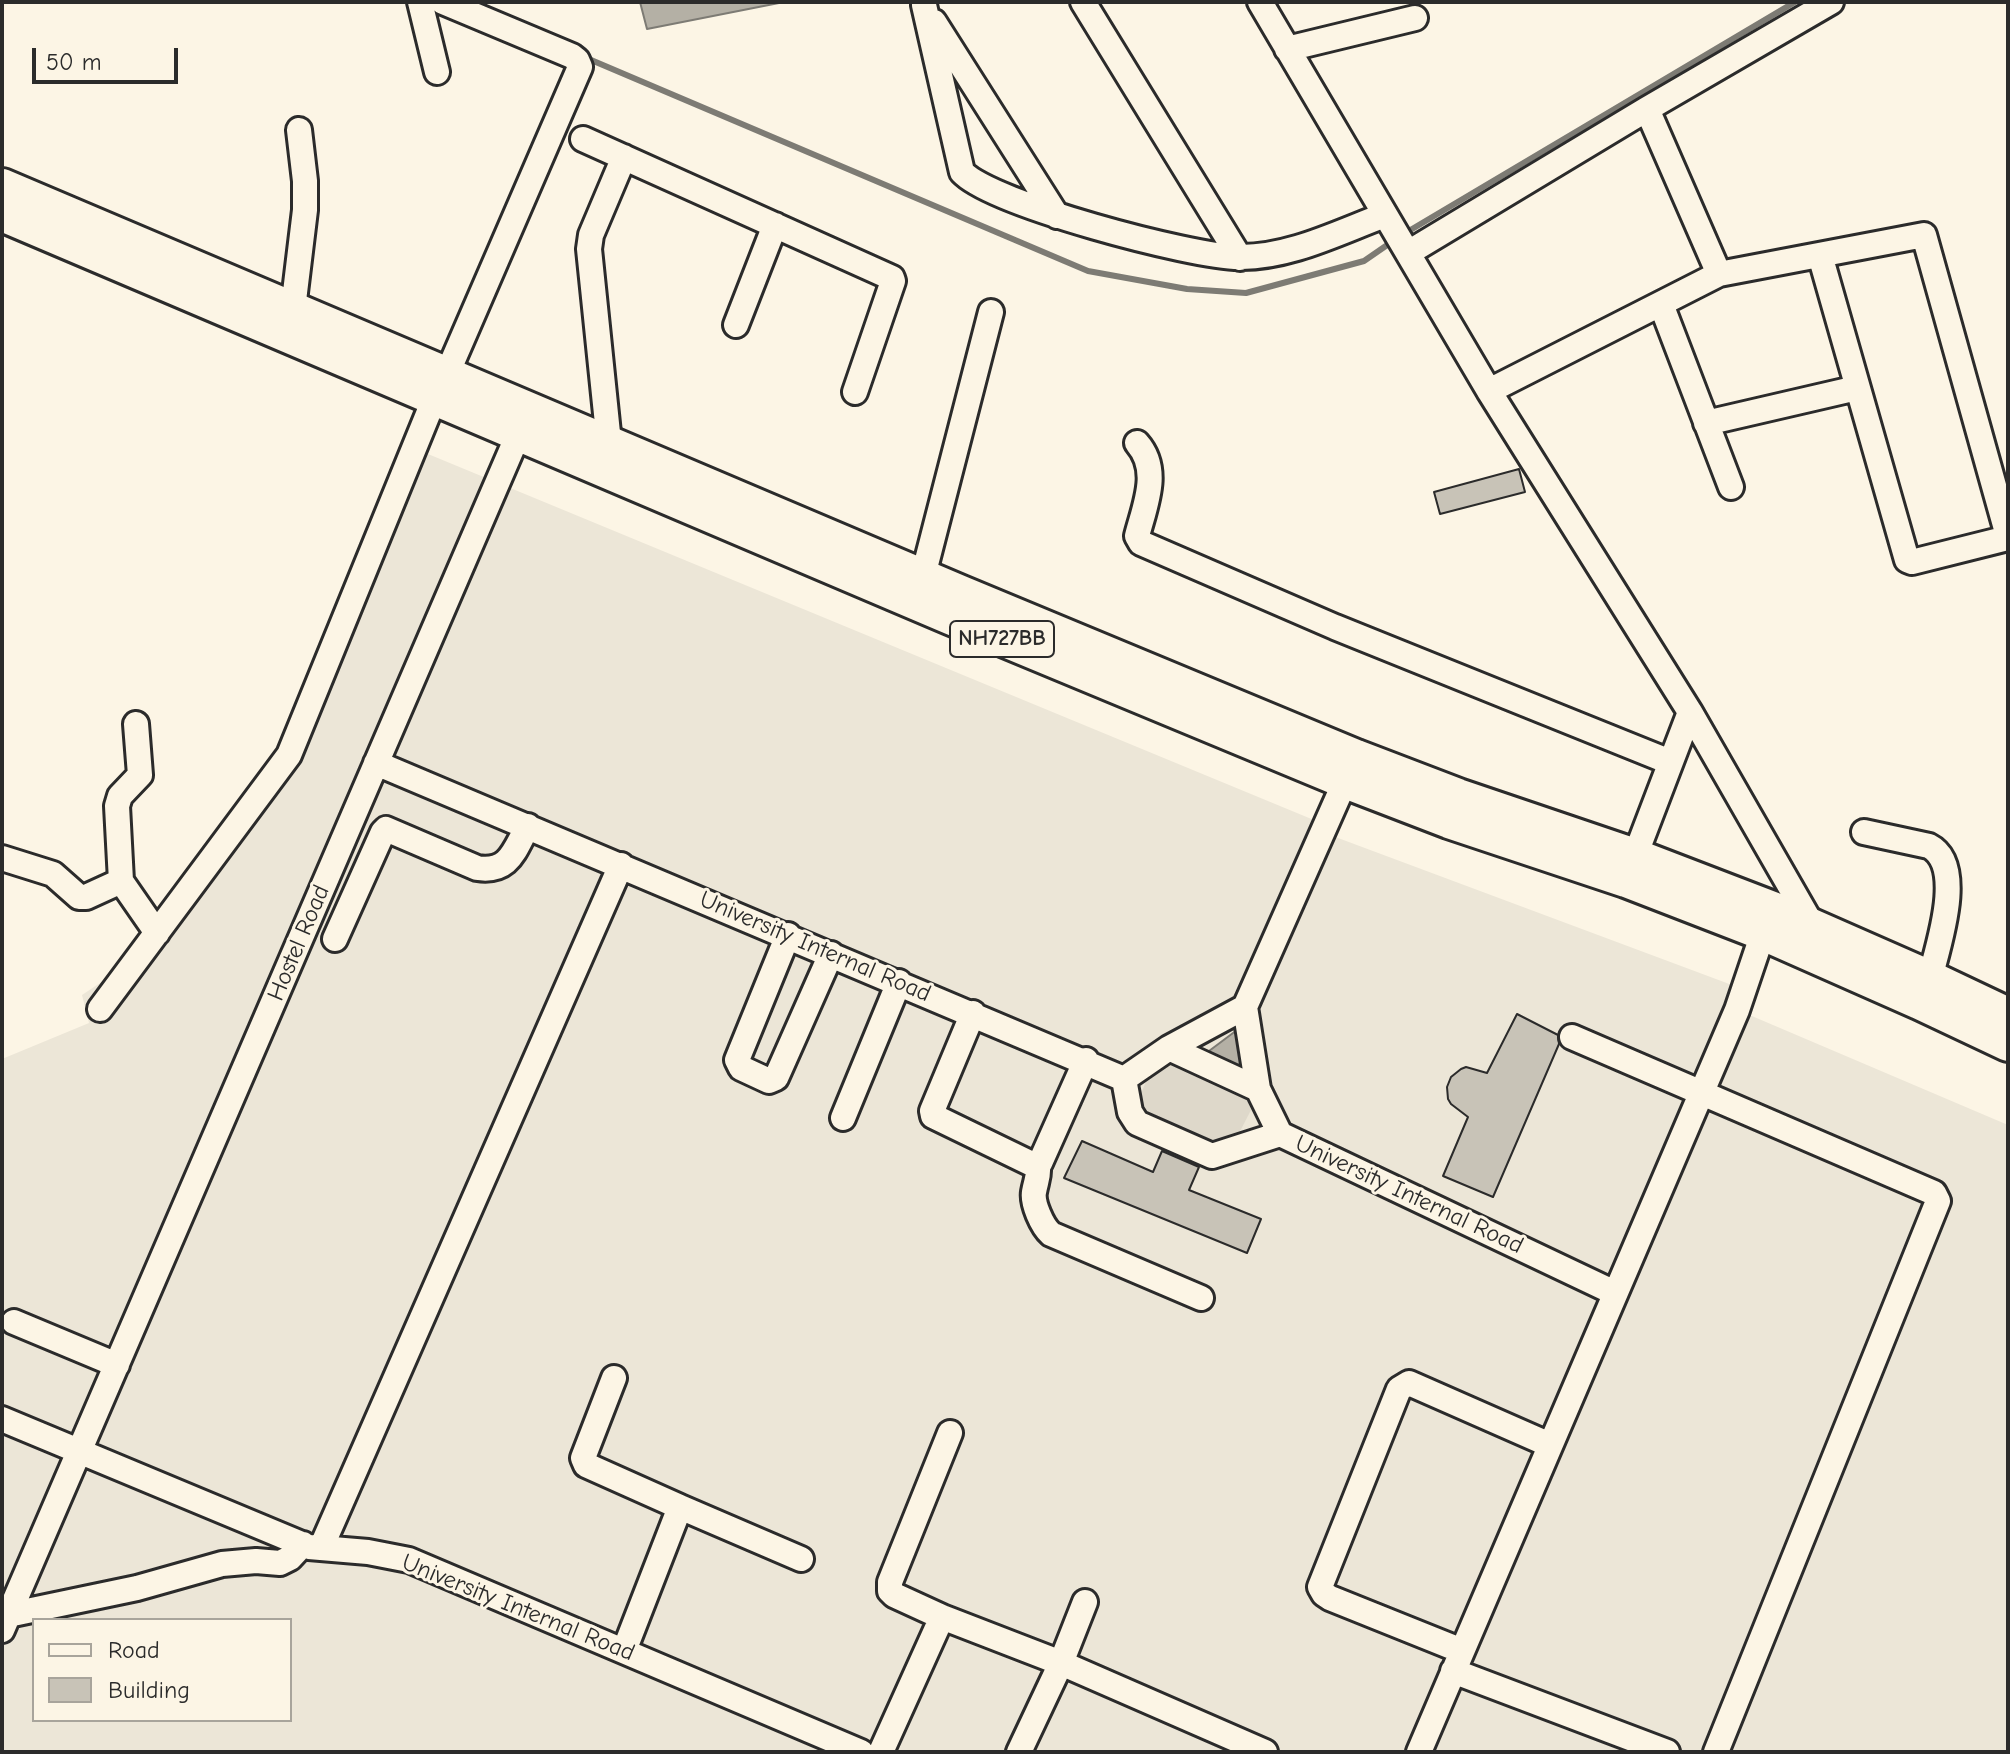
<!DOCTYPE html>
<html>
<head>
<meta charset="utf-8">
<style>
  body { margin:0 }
  #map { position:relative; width:2010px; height:1754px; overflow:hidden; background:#fcf5e5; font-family:"Comic Neue",sans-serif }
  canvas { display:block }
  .frame { position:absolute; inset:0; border:4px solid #2b2b2b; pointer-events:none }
  .legend { position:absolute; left:32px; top:1618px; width:260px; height:104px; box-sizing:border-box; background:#fcf5e5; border:2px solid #a8a49b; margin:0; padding:10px 14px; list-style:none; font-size:24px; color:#2b2b2b }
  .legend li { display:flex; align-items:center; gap:16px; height:40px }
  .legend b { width:40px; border:2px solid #a8a49b }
  .scale { position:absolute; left:32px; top:48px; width:146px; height:36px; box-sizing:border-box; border:4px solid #2b2b2b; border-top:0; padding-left:10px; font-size:24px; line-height:28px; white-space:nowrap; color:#2b2b2b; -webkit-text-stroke:6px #fcf5e5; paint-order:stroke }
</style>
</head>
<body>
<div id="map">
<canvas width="2010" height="1754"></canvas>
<div class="frame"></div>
<ul class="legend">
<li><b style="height:10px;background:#fcf5e5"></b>Road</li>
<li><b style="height:22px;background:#c8c3b7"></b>Building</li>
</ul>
<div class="scale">50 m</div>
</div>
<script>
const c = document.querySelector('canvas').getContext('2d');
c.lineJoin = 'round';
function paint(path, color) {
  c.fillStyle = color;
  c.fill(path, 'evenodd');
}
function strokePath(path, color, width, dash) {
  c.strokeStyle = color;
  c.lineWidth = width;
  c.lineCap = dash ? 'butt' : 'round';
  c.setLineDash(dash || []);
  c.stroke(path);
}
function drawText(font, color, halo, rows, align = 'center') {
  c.font = font + ' "Comic Neue",sans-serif';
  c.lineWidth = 6;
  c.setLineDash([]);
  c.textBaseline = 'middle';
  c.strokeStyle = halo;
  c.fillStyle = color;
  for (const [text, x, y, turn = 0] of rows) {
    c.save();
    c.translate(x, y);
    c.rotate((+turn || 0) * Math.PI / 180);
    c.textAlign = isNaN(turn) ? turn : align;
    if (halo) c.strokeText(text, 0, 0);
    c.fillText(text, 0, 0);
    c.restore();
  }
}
paint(new Path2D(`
  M428 454 1326 825 1322 832 1732 985 1726 1005 2008 1125V1722L2006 1752H2V1059L89 1023 82 995 139 957 281 754 370 555 382 563ZM34 1620H290V1720H34Z`), '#ece6d7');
paint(new Path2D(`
  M1176 1056 1244 1090 1251 1110 1235 1141 1209 1149 1153 1128 1138 1101 1152 1067Z`), '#ded8ca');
const water = new Path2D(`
  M640 2H784L647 29Z
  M1237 1030 1244 1070 1205 1054Z`);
paint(water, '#b4b0a5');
strokePath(water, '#7d7b74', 2);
strokePath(new Path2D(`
  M584 57 1088 271 1187 289 1246 293 1364 261 1393 241
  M1402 235 1795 2`), '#7d7b74', 6);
const building = new Path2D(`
  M1519 469 1525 492 1440 514 1434 492Z
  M1517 1014 1558 1035 1559 1044 1493 1197 1443 1176 1468 1117 1451 1104 1448 1099 1447 1087 1451 1077 1461 1069 1466 1067 1487 1073Z
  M1082 1141 1153 1172 1162 1151 1199 1167 1189 1190 1261 1219 1247 1253 1064 1178Z`);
paint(building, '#c8c3b7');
strokePath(building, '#2b2b2b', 2);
const minor = new Path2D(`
  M420 2 437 72
  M443 2 572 56 577 60 580 67 447 374
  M1083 2 1240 258
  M1260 2 1489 391 1690 712 1815 930
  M924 5 962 172C992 204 1192 257 1239 257 1289 258 1339 232 1385 215
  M934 22 1057 216
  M1287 49 1415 18
  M1647 109 1719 274 1924 235 2008 536
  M583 139 892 278 893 281 855 392
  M1408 253 1647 109 1831 2
  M1820 255 1907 560 1912 562 2008 538
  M1661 304 1731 487
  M293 309 305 210V181L299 130
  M736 325 775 225
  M1489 391 1719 274
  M1706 423 1857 388
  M609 443 589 249 591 235 624 157
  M1137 443C1161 470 1145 505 1137 536L1141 543 1335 627 1670 762
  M923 576 991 312
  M376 763 1124 1079
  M1351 768 1245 1007 1258 1089 1280 1134 1615 1293
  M1864 832 1929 846C1966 865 1938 946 1930 978
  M1635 856 1690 712
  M2 858 53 874 79 897H86L121 881 157 933
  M121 881 117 806 120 796 140 775 136 724
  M788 935 737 1060 741 1068 769 1081 776 1078 831 954
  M335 939 383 832 386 829 477 868C510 873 514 850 528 826
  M100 1009 289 755 435 397
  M973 1013 932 1111 933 1116 1036 1166 1040 1163 1086 1060
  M1572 1037 1934 1193 1938 1201 1716 1752
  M1169 1048 1258 1089
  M1124 1079 1130 1112 1137 1123 1212 1156 1280 1134
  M1124 1079 1169 1048 1245 1007
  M843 1118 899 982
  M1038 1166C1039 1176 1036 1181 1034 1192 1032 1203 1042 1226 1051 1234L1201 1298
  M14 1322 117 1365
  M614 1378 583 1458 586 1465 680 1507
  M2 1419 309 1547 368 1552 409 1560 861 1752
  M321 1548 621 865
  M8 1615 137 1588 222 1564 256 1561 280 1563 290 1558 303 1544
  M942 1617 1061 1663 1265 1752
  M2 1630 524 421
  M624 1651 680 1507 801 1559
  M1462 1651 1330 1598 1324 1594 1320 1587 1399 1389 1409 1383 1550 1445
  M1453 1671 1667 1752
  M881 1752 942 1617 894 1595 890 1591V1582L950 1433
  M1019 1752 1061 1663 1085 1602
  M1419 1752 1737 1010 1763 933`);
const highway = new Path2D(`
  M2 186 961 593 1356 757 1458 796 1635 856 1773 909 1930 978 2008 1015
  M2 214 950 617 1345 781 1449 821 1626 880 1763 933 1919 1002 2008 1044`);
strokePath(minor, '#2b2b2b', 30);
strokePath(highway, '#2b2b2b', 40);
strokePath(minor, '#fcf5e5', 24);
strokePath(highway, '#fcf5e5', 34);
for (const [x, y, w] of [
  [1002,639,104]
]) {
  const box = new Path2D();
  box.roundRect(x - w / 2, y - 18, w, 36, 6);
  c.fillStyle = '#fcf5e5';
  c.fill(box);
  strokePath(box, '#2b2b2b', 2);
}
drawText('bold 22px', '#2b2b2b', null, [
  ["NH727BB",1002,639]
]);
drawText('24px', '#2b2b2b', '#fcf5e5', [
  ["Hostel Road",299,943,-67],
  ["University Internal Road",815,947,23],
  ["University Internal Road",1409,1195,25],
  ["University Internal Road",518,1608,22]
]);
</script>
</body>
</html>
